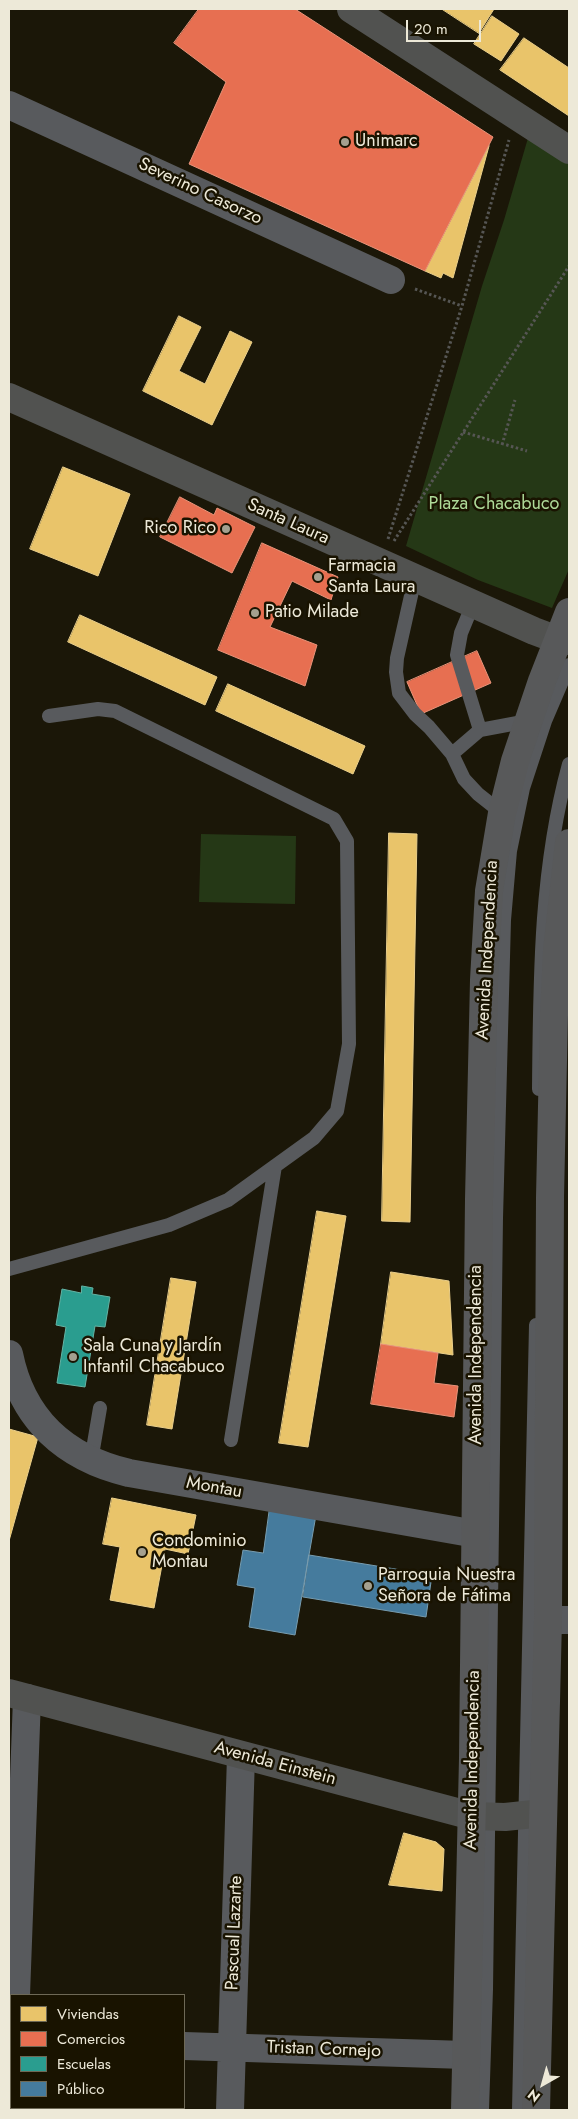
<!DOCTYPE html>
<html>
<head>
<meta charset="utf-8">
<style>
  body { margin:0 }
  #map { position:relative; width:578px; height:2119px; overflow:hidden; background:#1b1708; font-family:Jost,sans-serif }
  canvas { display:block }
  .frame { position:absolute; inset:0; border:10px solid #ede9d8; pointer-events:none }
  .legend { position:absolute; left:10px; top:1994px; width:175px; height:115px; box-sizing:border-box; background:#191300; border:1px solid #6e6956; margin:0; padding:6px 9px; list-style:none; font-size:15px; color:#ede9d8 }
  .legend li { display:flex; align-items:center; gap:10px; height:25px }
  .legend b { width:25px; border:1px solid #6e6956 }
  .north { position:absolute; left:518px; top:2059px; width:50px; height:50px; -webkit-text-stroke:4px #191300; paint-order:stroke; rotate:218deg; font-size:14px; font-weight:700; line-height:20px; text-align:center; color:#ede9d8 }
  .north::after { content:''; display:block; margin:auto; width:18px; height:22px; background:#ede9d8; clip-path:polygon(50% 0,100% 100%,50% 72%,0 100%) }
  .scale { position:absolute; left:406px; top:20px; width:75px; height:22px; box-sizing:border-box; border:2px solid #ede9d8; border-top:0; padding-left:6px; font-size:15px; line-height:18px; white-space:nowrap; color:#ede9d8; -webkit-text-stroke:4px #191300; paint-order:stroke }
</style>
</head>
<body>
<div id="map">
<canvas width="578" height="2119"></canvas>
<div class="frame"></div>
<ul class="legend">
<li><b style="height:14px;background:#e9c46a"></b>Viviendas</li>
<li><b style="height:14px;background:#e76f51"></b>Comercios</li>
<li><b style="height:14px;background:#2a9d8f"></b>Escuelas</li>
<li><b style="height:14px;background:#457b9d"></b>Público</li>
</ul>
<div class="north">N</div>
<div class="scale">20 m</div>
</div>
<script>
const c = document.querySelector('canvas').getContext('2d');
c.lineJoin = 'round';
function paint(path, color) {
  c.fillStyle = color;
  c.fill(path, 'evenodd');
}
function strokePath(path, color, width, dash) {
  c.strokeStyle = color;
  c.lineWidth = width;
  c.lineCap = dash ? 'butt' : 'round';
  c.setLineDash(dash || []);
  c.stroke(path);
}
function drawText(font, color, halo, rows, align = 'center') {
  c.font = font + ' Jost,sans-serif';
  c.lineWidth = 5;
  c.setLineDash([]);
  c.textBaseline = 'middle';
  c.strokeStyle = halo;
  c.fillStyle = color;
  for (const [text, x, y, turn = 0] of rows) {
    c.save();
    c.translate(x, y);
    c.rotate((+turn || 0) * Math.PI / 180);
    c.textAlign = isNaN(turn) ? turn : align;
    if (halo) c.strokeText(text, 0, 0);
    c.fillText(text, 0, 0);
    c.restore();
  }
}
paint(new Path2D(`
  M528 138 569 164V569L552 608 478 580 406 546 482 286 504 220Z
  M201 834 296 836 295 904 199 902Z`), '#253816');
const homes = new Path2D(`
  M442 9H494L479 33Z
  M492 16 519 34 501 61 474 44Z
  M524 38 569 68V116L500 70Z
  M489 146 453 278 443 273 441 278 425 271Z
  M179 316 201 327 179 371 205 384 230 331 252 342 212 425 143 391Z
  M63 467 130 494 98 576 30 549Z
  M80 615 217 677 205 705 68 642Z
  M228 684 365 746 353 774 216 711Z
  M389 833 417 834 410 1222 382 1221Z
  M317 1211 346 1216 308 1447 279 1443Z
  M391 1272 449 1281 453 1355 381 1344Z
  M171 1278 196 1282 172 1429 147 1425Z
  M9 1429 38 1437 9 1541Z
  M112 1498 196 1515 188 1554 165 1549 154 1608 110 1600 120 1547 103 1544Z
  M404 1833 436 1842 444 1849 442 1891 389 1885Z`);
paint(homes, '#e9c46a');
strokePath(homes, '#eacf8b', 1);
const shops = new Path2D(`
  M199 9H295L493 137 425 271 189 164 226 82 174 43Z
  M180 497 214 515 217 508 255 527 232 573 160 537Z
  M262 543 338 577 331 600 292 581 270 627 317 645 305 686 218 650Z
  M477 651 491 683 421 714 407 682Z
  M381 1344 438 1353 434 1383 458 1386 454 1417 371 1404Z`);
paint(shops, '#e76f51');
strokePath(shops, '#e9947a', 1);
const schools = new Path2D(`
  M82 1286 93 1288 92 1294 110 1297 105 1327 95 1326 85 1387 57 1383 66 1327 56 1325 62 1289 81 1293Z`);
paint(schools, '#2a9d8f');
strokePath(schools, '#64b4a5', 1);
const public = new Path2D(`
  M270 1507 316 1515 295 1635 249 1627 255 1588 237 1585 243 1550 263 1553Z
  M309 1555 432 1575 426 1617 303 1597Z`);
paint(public, '#457b9d');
strokePath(public, '#779caf', 1);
strokePath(new Path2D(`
  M415 289 462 306
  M463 432 527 451
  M502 445 515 400
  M388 539 462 306 509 140
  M394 541 569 266`), '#565654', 3, [2.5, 2.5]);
strokePath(new Path2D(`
  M415 578 397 658 396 672 399 693 415 714 429 727 452 754 464 779 478 794 502 813
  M473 604 461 633 457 655 480 730
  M452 754 480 730 528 721
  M539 1089C540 979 540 870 569 764
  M9 1269 169 1225 228 1200 314 1138 337 1111 349 1044 347 841 334 819 115 711 98 709 49 716
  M231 1440 275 1166
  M91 1461 100 1408
  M482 2110 486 1989 496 1218 504 920 510 851 523 788 545 721 569 665
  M519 2110 536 1325`), '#585a5d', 14);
strokePath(new Path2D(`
  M9 105 391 280
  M9 1354C22 1419 65 1458 129 1473L476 1534
  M548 1620H569
  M16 1995 27 1698
  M9 2040 11 2041
  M184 2046 465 2055
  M12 2110 13 2108
  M230 2110 241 1756`), '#585a5d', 28);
strokePath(new Path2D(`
  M351 9 569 150
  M9 397 534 631 558 640 569 641
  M9 1693 472 1816 505 1817 543 1813`), '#515250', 28);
strokePath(new Path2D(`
  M465 2110 473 1758 479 1199 484 980 489 891 502 813 515 761 542 681 569 612
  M536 2110 548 1620 550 1197 554 1015 557 951 569 843`), '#58595a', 28);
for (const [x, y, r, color] of [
  [345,142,5,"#a4a08f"],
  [226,529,5,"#a4a08f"],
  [318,577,5,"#a4a08f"],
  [255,613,5,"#a4a08f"],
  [73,1357,5,"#a4a08f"],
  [142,1552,5,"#a4a08f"],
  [368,1586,5,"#a4a08f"]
]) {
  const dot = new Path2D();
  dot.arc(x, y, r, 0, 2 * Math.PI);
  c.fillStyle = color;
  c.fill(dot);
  strokePath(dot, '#191300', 2);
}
drawText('18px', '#ede9d8', '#191300', [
  ["Unimarc",355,142],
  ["Rico Rico",216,529,"right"],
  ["Farmacia",328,567],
  ["Santa Laura",328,588],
  ["Patio Milade",265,613],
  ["Sala Cuna y Jardín",83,1347],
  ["Infantil Chacabuco",83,1368],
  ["Condominio",152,1542],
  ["Montau",152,1563],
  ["Parroquia Nuestra",378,1576],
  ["Señora de Fátima",378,1597]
], 'left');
drawText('18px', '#ede9d8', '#191300', [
  ["Severino Casorzo",200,192,25],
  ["Santa Laura",288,522,24],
  ["Avenida Independencia",488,950,-87],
  ["Avenida Independencia",477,1355,-90],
  ["Montau",214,1488,10],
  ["Avenida Independencia",473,1760,-89],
  ["Avenida Einstein",275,1764,15],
  ["Pascual Lazarte",235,1933,-88],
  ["Tristan Cornejo",324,2050,2]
]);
drawText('18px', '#aeda98', '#191300', [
  ["Plaza Chacabuco",494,505]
]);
</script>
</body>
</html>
